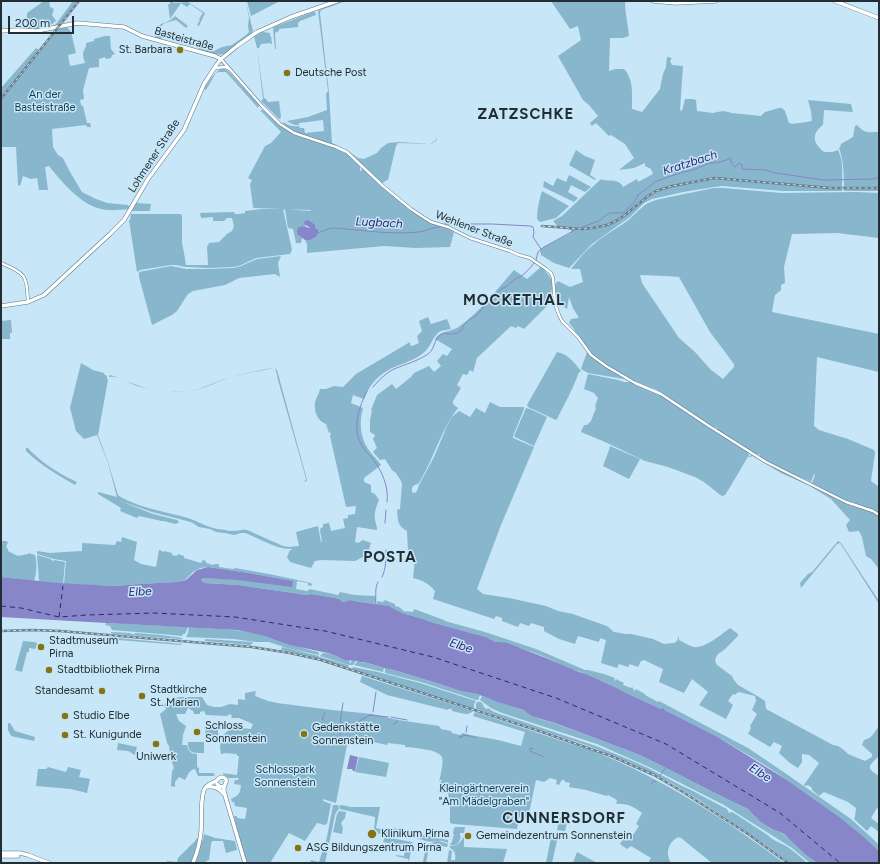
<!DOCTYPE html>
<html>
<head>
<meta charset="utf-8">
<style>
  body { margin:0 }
  #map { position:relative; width:880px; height:864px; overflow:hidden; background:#c7e6f7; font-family:Figtree,sans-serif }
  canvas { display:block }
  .frame { position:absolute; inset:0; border:2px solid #222e34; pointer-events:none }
  .scale { position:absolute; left:8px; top:16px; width:66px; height:18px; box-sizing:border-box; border:2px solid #222e34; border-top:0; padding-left:5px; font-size:12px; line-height:14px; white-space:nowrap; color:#222e34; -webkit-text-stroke:3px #c7e6f7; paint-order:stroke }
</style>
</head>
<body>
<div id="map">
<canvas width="880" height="864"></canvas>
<div class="frame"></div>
<div class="scale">200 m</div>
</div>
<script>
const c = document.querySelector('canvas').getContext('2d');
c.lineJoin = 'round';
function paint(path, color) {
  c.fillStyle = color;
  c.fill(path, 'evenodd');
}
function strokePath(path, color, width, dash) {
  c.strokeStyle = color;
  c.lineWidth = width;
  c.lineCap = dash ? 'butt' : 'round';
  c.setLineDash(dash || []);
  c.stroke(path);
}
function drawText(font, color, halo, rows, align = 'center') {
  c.font = font + ' Figtree,sans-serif';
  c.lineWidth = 3;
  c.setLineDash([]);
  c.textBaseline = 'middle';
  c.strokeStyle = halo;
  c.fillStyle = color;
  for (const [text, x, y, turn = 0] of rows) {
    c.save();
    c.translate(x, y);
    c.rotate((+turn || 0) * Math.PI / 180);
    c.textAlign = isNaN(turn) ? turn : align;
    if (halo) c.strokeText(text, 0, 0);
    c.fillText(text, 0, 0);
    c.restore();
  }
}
paint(new Path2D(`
  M44 1H49L50 7 54 9 52 15 56 21C45 30 40 29 26 30L27 13Z
  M73 1H78L59 25 52 26 56 24Z
  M170 1 174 3 188 2 205 13 199 26 197 25 200 20 199 19 203 13 190 4 187 7 181 3 170 19 168 4H170Z
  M247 1H280L251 16Z
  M342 1H346L321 10 320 13 329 93 332 143 347 150 358 158 364 159 377 153 381 148 388 143 399 142 430 144 435 141 437 137 436 141 431 144 398 143 396 146 388 180H387L382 183 352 155C336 144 318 142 301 135 295 132 290 128 285 125L283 123 284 122C288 126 294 127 299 126L300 128H304L305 133 324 131 323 120 299 123V125H295L288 122 287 121 308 117 327 110 326 94 328 91 318 11 324 7Z
  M551 1H625C625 13 628 24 629 36L623 38H610L609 71 615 69H624C634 80 632 95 632 109L642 112 660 89 663 74 666 67 667 57H668L672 58 670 61 672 65 683 66 680 110 682 111 685 99H693L696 100 697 111 713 113 717 112 724 111 732 113 761 116 765 112 779 108H782L785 111 789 123C793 125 806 122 812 121L811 111 808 100 851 104 853 112 824 110 823 125C810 134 814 144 824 152H832L838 150C844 161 842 178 842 191H783L723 186 714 187 683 192 652 199 644 203 630 217 592 244 569 268 554 263 541 255 540 249 571 233V230L559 228 553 221 562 216 601 179 603 180C610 181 620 179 623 187L637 179 638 182 653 174 651 169 645 166V163L634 168 619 170 634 158 625 144 611 135 609 136 596 123 592 126 590 123 598 116 589 105 583 100 558 56 581 40 578 26 570 29Z
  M246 2 253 31C251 36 245 38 241 41 236 44 231 49 226 53 220 57 206 52 199 50L198 45 201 49 214 51 222 47 232 45 246 35 249 32 248 26 249 17Z
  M313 12H315L316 15 300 21 298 23V27L279 29V31L276 32 275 34 276 49H275L273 29 274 27Z
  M175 16 188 26 186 28 176 20 165 23 160 27 162 40 156 38 155 37 158 26C164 22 170 22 175 16Z
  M67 27 71 32 76 53 68 55 70 66 85 63C84 60 83 57 83 54 83 50 87 48 86 43L94 41V39L105 36H110L111 49 115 54 112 55 111 58 106 59 105 57 99 59V67L89 68 83 90 84 99 80 100 81 105 83 106 87 123H90L91 127H87L86 125 52 129 53 147 58 155 63 158 70 172 82 192 96 199 107 203 128 205 130 207 129 209C120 210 109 211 101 209 81 205 61 181 49 166L45 167 48 190H39L37 178 31 179 23 176 20 186 18 185 16 147H1V101L58 29Z
  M263 32 270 33V36H271L272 44H271L270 43 261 44 259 48H257L264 98H265L268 102 279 101 281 117 280 119H279L261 101 263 99 257 48 254 36Z
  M36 48 39 50 1 98V88Z
  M223 68 228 71 259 105 258 108 226 72H219L216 73 206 90 204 89C208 82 216 70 223 68Z
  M260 110H263C274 120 282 129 297 135 312 141 329 143 344 151 350 155 355 160 360 165V171H361L362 168H363L382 187 413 212V213H415L431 223 447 228 454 232 450 247 416 248 384 246 307 253V244L305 240C311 240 316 238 318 233L304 224 306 225 305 227 302 226 298 235 302 238 301 243H296L293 229 288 228 285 209 311 211V210L254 208 253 207 250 184 252 180 248 178 265 146 271 143 281 132Z
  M857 125C865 134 868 132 879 132V191H844C844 176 844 162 839 148L840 147 841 144 853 137 855 126Z
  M576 150 585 156 595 160 590 175 596 179 595 180 569 165Z
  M569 175 591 187 585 192 571 185 568 192 578 198 574 202 543 187 544 181 553 186 557 178 566 182Z
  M714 188H723L782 193 855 192 879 193V238L837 233 792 234 784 267 785 283 781 285V290L775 295 772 312 879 334V372L817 357 814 426 819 430 848 439 874 450 875 453 871 481 879 487V514L847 502 812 483 815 475 814 474 811 482 809 481C792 474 775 467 759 457L760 455 759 454 757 455 717 430V428L716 427 714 428 667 396 657 390 635 382 607 366 592 354 575 332 574 329 569 323 571 319 579 318 573 308 569 297 567 309 570 311 563 306 558 300H557L556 299 555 286 556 283 558 281 570 287 583 282 580 269H571C578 260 585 251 594 244 604 235 616 229 627 221 640 211 642 203 660 199ZM640 275 666 276 679 277 710 332 734 364V367L723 379 710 369 695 352 679 338 642 283Z
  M542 191 569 206 556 218 540 222 537 219C537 210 539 200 542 191Z
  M136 203 151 204 150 211H132Z
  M283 209 292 250 290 254 256 258 241 265 234 267 208 268 186 267 176 265H171L140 270 137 272 129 220H130L131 214H180L182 215V243L184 253 186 265H208L207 247 209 243 219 242 227 234 232 231 234 226 232 218H227L224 221H213V217L201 218 200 213 234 212 235 214H238L245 213V211L262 209Z
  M281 256 278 263 280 277 275 274 239 278 225 285 193 291 188 294 177 311 172 315 152 325 139 277V272L171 266 186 269H208L234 268 241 266 257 259Z
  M541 267C557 281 553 288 547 305V306L524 329 518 326 516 328 511 326 477 358 473 372 470 370 467 375 463 374 457 385 461 388 453 401V404L458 408C443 427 436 451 425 472 423 475 421 480 419 483 415 486 411 484 412 492L415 493 417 491 419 485 434 457 447 426 452 417 459 411 470 417 476 408 485 413 490 402 500 407H524V409L513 436V438L534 447 501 525 477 589 483 594 509 598 546 606 558 611 573 614 584 618 607 626 614 632 626 634H631L653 639 664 644 674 643 677 641 679 636V640C683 642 689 646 694 647 704 649 722 634 730 628L738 634V636L724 650 718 654 716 657 715 661 717 665 732 676 734 680 738 685 759 697 765 701 766 709 833 745 838 746 844 750 848 754 865 761 872 757V754L862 745 864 740C872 739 875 731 879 726V756C869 766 865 767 879 776V809L877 808 871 818 879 824V832L871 826 867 831 854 819 855 817 856 808 848 802 824 792 819 796 812 790V788L808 785 805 786 804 785 819 763 809 755 802 754V762L798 768 790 763 779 753 782 746 774 742 770 747 748 734 751 728 750 726 757 714 752 710 756 701 755 696 739 692 734 695 733 694 728 701 733 705 726 719 699 705 708 692 692 679 684 693 659 682 663 669 644 660 641 661 638 667 630 664 628 667 619 664 617 668 601 663 606 640 600 638 599 642 578 636 575 644 559 639 544 631V627L531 623 529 626 520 623 518 627 502 621V618L496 616 494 619 433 599 435 591C428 583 424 581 413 578L415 559 408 551 407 531C397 526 398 520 397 510L400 509 402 484 401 481 396 473 392 470 385 459 380 460 373 452 377 448 373 439 375 435 370 432V420L372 411 371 410 377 395 392 384 396 389 411 377 414 373 429 366 434 372 441 366 437 361 443 354 447 356 452 349 435 339C441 330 452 332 460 326 481 311 497 289 514 270L527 279Z
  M428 317 431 324 447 319 451 329C447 330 442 330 439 332 432 337 431 348 422 354 416 359 409 361 402 364 383 371 372 379 364 399L353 395 351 403 363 408C359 422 360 437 368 449 372 455 377 459 381 465L364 478V482L371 485V492L375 494 379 500C376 507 374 513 375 520 376 524 377 526 377 530L357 527 355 542 358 543 363 540 371 543 367 555 355 561 321 560 315 561 311 568 290 562 287 557 290 550H292V549C277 550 259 538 245 533H241L234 535 225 533 216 532 210 529 199 527 191 522 152 512 118 500 153 514 177 520 179 522 178 523 175 524 164 521H162L139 516 137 518 120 511 121 508 98 494V492L117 497 108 463 97 435 84 439 76 431 70 408 81 363 93 370 104 373V374L107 376V379L108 380 98 435 108 462 118 495C135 507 167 512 188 518 197 521 207 527 217 529 222 529 227 531 232 531 238 531 242 529 247 530L283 546 289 547 299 546 296 532 318 526 321 542H322L320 530 321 528 323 527V524L329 523 331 531 345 528 343 519 348 518V515L355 514 356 506 346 507 330 436 331 434 330 432 329 433 326 424C317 421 314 411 315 402 316 398 319 394 320 389H326L334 386 343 387 356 374 410 342V345L412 346 419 343 417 336 422 331 419 321Z
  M11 320 12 333H10V339H1V321Z
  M557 352C569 355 573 361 581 371L580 372H579C573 389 565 403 557 419L556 420 528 407 527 405Z
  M587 352C598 363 611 370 625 378L624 379 588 373 581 369Z
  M272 368H275L277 370 306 476 307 481 303 482 306 480 305 475 278 380 276 371 275 368H273C259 372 244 373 231 377 219 381 208 387 196 390 189 391 182 391 175 391 163 391 152 389 141 387 131 385 119 375 109 377V376L110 375C123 379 134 385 147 388 162 391 185 393 199 389 210 385 220 380 231 377 244 373 258 371 272 368Z
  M588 374 618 380 624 382H631L656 392 748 452 749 455 730 487 725 495 722 496 719 494 704 482 695 477 668 467 645 461 605 442 581 432 584 425H587L591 421 596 408 595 406 598 398 594 393 584 389Z
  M526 408 530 409 547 417 534 446 515 437 514 436Z
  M610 446 640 459 629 479 603 466 609 450Z
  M26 448H28C39 461 61 475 77 482L75 485C58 475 40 465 26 451Z
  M752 455C758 457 762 462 768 464 784 472 800 480 816 487L818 489 846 503 873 512 879 516V569L871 559 866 556 862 537 859 531 849 532 846 525 850 520 831 499 810 486 781 473 753 456 749 457 748 459 749 456Z
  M122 537 137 542 134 560 141 564 156 567 159 550H161V551L164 552V551L172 553V555L177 556 178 554 184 556V558L201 563 203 560 206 561V563L213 565 215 564H219V567L233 569 235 568C260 572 285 577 311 583L312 585 311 586 308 585V583L297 581 296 589 307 591 310 589 338 595 340 592 355 595 375 596 376 600 374 604 360 602 350 600 343 602 339 599 335 598 311 594 307 595 238 585 204 583 201 580 203 578 293 581 249 573 208 567 200 568 193 572 185 580 177 582 139 584 115 586 64 584 66 561 54 559 37 554V551L50 553 64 552 82 551V543L115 545 117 541 121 542Z
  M1 541H6L8 542 6 547 8 549V551L18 556 28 554 29 553 35 555C37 562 37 573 34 581L1 577Z
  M838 541 841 543 879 601V604L840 543 837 544 801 588 800 583 808 574 812 572Z
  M37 555 51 559V560L54 561V560L65 562 63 584 39 581Z
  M385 600 395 604V606L399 607 403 610V611L413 612 414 609 444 620 445 621 485 632 536 649 585 670H588L604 674 615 678 614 680 615 681 616 679 624 683 623 685 631 688 632 687 633 688V689L635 691 636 689 645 694V695L658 702 659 701 748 748 785 773 851 819 872 838 879 845V851L863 836 838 816 787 780 765 765 716 736 661 709 624 692 619 689 581 672C569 670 558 663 547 658 532 651 515 647 500 642H495L486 637 431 622 423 619 402 613 389 606 376 605 377 601 383 602Z
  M106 623 124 624 125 623H127L128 624 188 627 185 634H183L182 636 161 634 112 630 110 626 105 625Z
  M189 627C214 629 238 629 263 635 281 640 299 648 318 652L319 654V655L287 648 269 642H256L234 639 186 637 188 633Z
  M111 632 130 633 131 634H135V633L161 635 183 638 181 639 115 634 111 633Z
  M106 637 182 644 181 645 106 639Z
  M205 639 252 642 253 643 250 645 205 641Z
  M23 641 34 642 37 643V645L35 649 29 648V652H27L22 672 15 670Z
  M282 647 319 656V658L320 657 348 665 349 668C327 661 305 654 281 650Z
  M323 653 332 654 344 660H349L350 663H351L352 660 356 661 353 665H349L320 656Z
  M358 661 363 663H368L384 668 383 672 354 665Z
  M353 667 378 672 420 683 476 701 474 704V709L352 669Z
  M385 668 394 670 439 684 480 695 478 700H476L421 682 385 673Z
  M362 676 473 711C468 717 459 712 452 711V709H448V710L387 695 360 682Z
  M256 691 255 696 268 701 277 703 332 710 372 714 398 720 439 726 441 729 451 731 452 733 460 735 463 733 470 735 498 740 521 746 525 732 473 716 475 712C502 721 529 730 556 739 574 745 593 750 610 758 673 785 730 823 784 863H712L681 838 678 837C668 842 665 854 671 863H648L651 858 631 846 627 849 620 844 626 835 631 838 639 826 636 824 642 813C634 807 627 803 616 804L617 800 608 795 607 796 586 790 569 787 570 783 565 782 564 780H562L559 785 556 784 557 780 550 778 544 782 536 780 528 818 519 817 517 829 454 824 450 823V799H449L448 793 438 792 441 781 443 780H440L439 783C440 777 444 762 442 757 438 749 414 748 405 747V745L388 743 387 745 373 742 372 741 348 740 336 803 323 799V801L331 804 327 824 325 825 317 823 305 841 289 833 270 863H248L246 860 241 845 234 816H237V818L245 819 247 808 235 806 234 802H232L231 799C239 795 240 794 241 785L234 784 235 780H239L237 777 236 778H229L222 773 237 775 239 756H237V754L223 753V754H221L220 747 221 737 232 727 251 729 253 724 239 718H231L232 716 230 714 227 716 206 715 204 711 200 712V714H194L193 711 188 708 185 714H176L179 721 186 726 183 735 182 745H187C188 751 191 754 197 754V767L199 768V773H214V775L215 776H198L195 769C189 770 188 775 185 780L179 777 175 782V787L171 786 172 771 174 768 169 754H170L169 746 167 743 160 714 166 709 164 704 179 697H202L207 705 214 707H221L230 704 238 705V699L245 700V693Z
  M482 696C495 701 508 704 522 710 532 714 540 721 551 722L640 755 666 768 721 796 748 809 772 830 780 832 790 839 806 855 817 863H810L792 848 724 805 649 767 597 744 502 713 491 708 480 700Z
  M477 702C484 700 482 708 487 709L488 708 494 712 596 746 630 760 648 768 684 787 689 789 723 807 727 809 729 813 732 812 737 815 769 836C773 841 781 843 786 846 794 851 801 857 807 863H790L766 845 699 800 673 784 633 764 589 746 476 709V704Z
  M8 723H10L15 731 35 737 34 741 11 736 8 730Z
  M206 727 218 728V736H205Z
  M188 742H204V753C195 753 187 754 188 742Z
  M118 743 137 747 135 755 128 751 117 750Z
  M359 757 389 763 386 777 355 772Z
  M48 767 66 772 68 767 81 770 79 777 90 779 87 793 71 789 36 786 38 769H46Z
  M333 805H338L339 809 337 811 335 815 325 863H310L311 860 319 862 327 837Z
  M341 805 351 807H380L376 828 391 831 392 830 393 831V833L398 835V837L376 833 374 831 375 818V817L340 809 339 806Z
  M339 811 346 812 345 818 341 823 343 828 342 834 333 832 337 814Z
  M560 817 568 818 565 831 557 830Z
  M456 827H465L464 833H460V836H461C460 842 457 846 450 845L451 843 452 842 454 834H453L454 828Z
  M392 828 417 833V834L448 840V843C439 838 434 843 426 841L394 831Z
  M552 832H559L552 863H546Z
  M204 834 215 838 235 841 237 850 226 853 223 841H212L211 844 209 860 206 861V863H195L201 841 203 840Z
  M385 837 412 842 413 844 409 860 408 861V859L396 856V855L410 857 404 856 405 849 398 848V845L383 842Z
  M464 837V847L507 849 503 863H447L449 850 452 851 451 860H455C456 855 455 850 450 848V846C457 846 460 843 463 838Z
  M197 838H198L196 850 192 863H167L168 859V861L177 862 178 858 195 841Z
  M439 841 448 844 447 847 436 845 434 849 429 848 426 863H423C425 852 425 842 439 841Z
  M577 852 597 863H573Z`), '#88b6cd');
paint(new Path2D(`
  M308 220 315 225V228L318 230V233L316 237 310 240H305L298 235 297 231 298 228 302 226 310 228V227L304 224 305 221Z
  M208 567 249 573 293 581 292 587 238 580 203 578 201 580 204 583 238 585 307 595 311 594 335 598 339 599 343 602 350 600 360 602 389 606 402 613 423 619 431 622 486 637 495 642H500L507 643 546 658 576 671 586 674 619 689 624 692 661 709 664 708V710L716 736 787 780 838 816 863 836 879 851V863H817L806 855 784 834 780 832 773 830 760 821 748 809 721 796 666 768 640 755 552 722 547 721 532 716 523 710 498 702 477 694 462 691 394 670 384 668 368 663 360 662 357 661 344 660 332 654 290 645 265 636 252 633 237 630 127 624V623L124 624 1 617V577L59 583 115 586 139 584 177 582 186 580 197 570Z
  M350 755 358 757 355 771H353L352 769H347Z`), '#8686c9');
strokePath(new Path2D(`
  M444 224H492L530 226 533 227 534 232 533 237 541 249
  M582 227 599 221 605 216 610 213H623L634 203 638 195 655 182 668 177 683 172 693 170 710 163H716L727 160 730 158 732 164 735 167 739 163 742 165V169L765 170 776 173 823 180 874 179 879 177
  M318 233 328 229 334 228C362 230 390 235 418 232 425 232 431 227 439 227
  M536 260 538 252 544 247 575 230
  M373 387C379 380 386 373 394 369 406 364 418 361 428 354 437 348 432 336 445 333 449 335 457 334 460 331 464 329 462 329 463 326 466 322 472 317 476 316L491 299 501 289 507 286 515 279 523 275 530 268 534 263
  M367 391C359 407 352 427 361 444 364 450 369 454 373 459 382 471 389 487 387 502
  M385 523 386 510
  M382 577C386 569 386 559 386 550
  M375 605C377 597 374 589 378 582
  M373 712 376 692
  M391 717 407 720
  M324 720 322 719 325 712
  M358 722 370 715 388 717
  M395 724 397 722V720
  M393 725 395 723
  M466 732 467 726
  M340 736 341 716 343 703
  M459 737C464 734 471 736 476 738
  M460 738 463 736
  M533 749 530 748V751L544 757
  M662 773 666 767
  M660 776 661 774
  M651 784 653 781 656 782`), '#8686c9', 1);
strokePath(new Path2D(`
  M1 606 21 608 59 617 87 615 154 613 235 617 325 631 433 657 556 698 666 744 780 813 840 863
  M59 617 63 586`), '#2f2573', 1, [5, 4]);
const minor = new Path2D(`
  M221 59 262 106 280 124 294 133 336 147 347 152 383 186 411 209 423 217 431 222 448 227 470 238 510 251 519 255 530 258 546 269 551 273 553 278 555 304 559 315 562 321 578 337 591 355 606 366 635 383 661 394 709 426 766 462 846 502 873 511 879 515
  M215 68 225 67 229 69
  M1 263C27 275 26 274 28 302`);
const major = new Path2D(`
  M653 1 676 3 716 1
  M835 1 879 18
  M1 31 17 30 37 31 77 23 124 27 142 36 215 56 221 59
  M1 306 28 302 44 295 110 234 124 220 148 179 184 130 204 84 217 64 221 59 237 46 257 32 291 17 337 1
  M216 781 218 779 221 777C229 778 226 782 224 787 224 788 224 790 224 792L235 829 245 863
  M217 784 220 787 224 786
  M207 787C216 786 220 789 225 795
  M1 853H20L28 855 49 863
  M1 856H18
  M193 863C197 853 200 842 201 832 202 820 200 801 204 790 206 785 211 783 216 781`);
strokePath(minor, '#5a7685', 3.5);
strokePath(major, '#5a7685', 4.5);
strokePath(minor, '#fff', 2.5);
strokePath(major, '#fff', 3.5);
const rail = new Path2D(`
  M1 99 79 1
  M542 226 583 229 592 228 607 225 616 221 625 215 648 196 656 191 672 186 715 178 830 188H879
  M1 631 32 630 60 631 252 647 290 653 321 660 542 732 611 756 654 775 683 792 748 834 788 863`);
strokePath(rail, '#6b7f8a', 2.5);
strokePath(rail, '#c7e6f7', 1, [3]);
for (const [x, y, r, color] of [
  [180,50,4,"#847416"],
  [287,73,4,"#847416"],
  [41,647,4,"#847416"],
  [49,670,4,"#847416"],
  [102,691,4,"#847416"],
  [142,696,4,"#847416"],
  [65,716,4,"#847416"],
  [197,732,4,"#847416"],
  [304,734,4,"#847416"],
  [65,735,4,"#847416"],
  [156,744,4,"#847416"],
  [372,834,5,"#847416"],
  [468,836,4,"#847416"],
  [298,848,4,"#847416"]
]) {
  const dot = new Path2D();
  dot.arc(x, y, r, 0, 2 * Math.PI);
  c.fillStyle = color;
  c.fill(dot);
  strokePath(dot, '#c7e6f7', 1.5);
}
drawText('11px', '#222e34', '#c7e6f7', [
  ["Basteistraße",184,39,16],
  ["Lohmener Straße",154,156,-57],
  ["Wehlener Straße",474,229,21]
]);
drawText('11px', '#222e34', '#c7e6f7', [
  ["St. Barbara",172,50,"right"],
  ["Deutsche Post",295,73],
  ["Stadtmuseum",49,641],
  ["Pirna",49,654],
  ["Stadtbibliothek Pirna",57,670],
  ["Stadtkirche",150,690],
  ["St. Marien",150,703],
  ["Standesamt",94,691,"right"],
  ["Studio Elbe",73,716],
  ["Schloss",205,726],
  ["Sonnenstein",205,739],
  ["Gedenkstätte",312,728],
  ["Sonnenstein",312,741],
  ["St. Kunigunde",73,735],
  ["Uniwerk",156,757,"center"],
  ["Klinikum Pirna",381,834],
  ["Gemeindezentrum Sonnenstein",476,836],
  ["ASG Bildungszentrum Pirna",306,848]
], 'left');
drawText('11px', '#173c4d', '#c7e6f7', [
  ["An der",45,95],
  ["Basteistraße",45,108],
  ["Schlosspark",285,770],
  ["Sonnenstein",285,783],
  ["Kleingärtnerverein",484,789],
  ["\"Am Mädelgraben\"",484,802]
]);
drawText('italic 12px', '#2f2573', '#c7e6f7', [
  ["Kratzbach",690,163,-18],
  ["Lugbach",379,223,3],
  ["Elbe",140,592,-3],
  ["Elbe",461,646,18],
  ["Elbe",760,773,32]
]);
c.letterSpacing = '1px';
drawText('bold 15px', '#222e34', '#c7e6f7', [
  ["ZATZSCHKE",526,115],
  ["MOCKETHAL",514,301],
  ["POSTA",390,558],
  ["CUNNERSDORF",564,819]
]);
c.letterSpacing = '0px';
</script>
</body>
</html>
